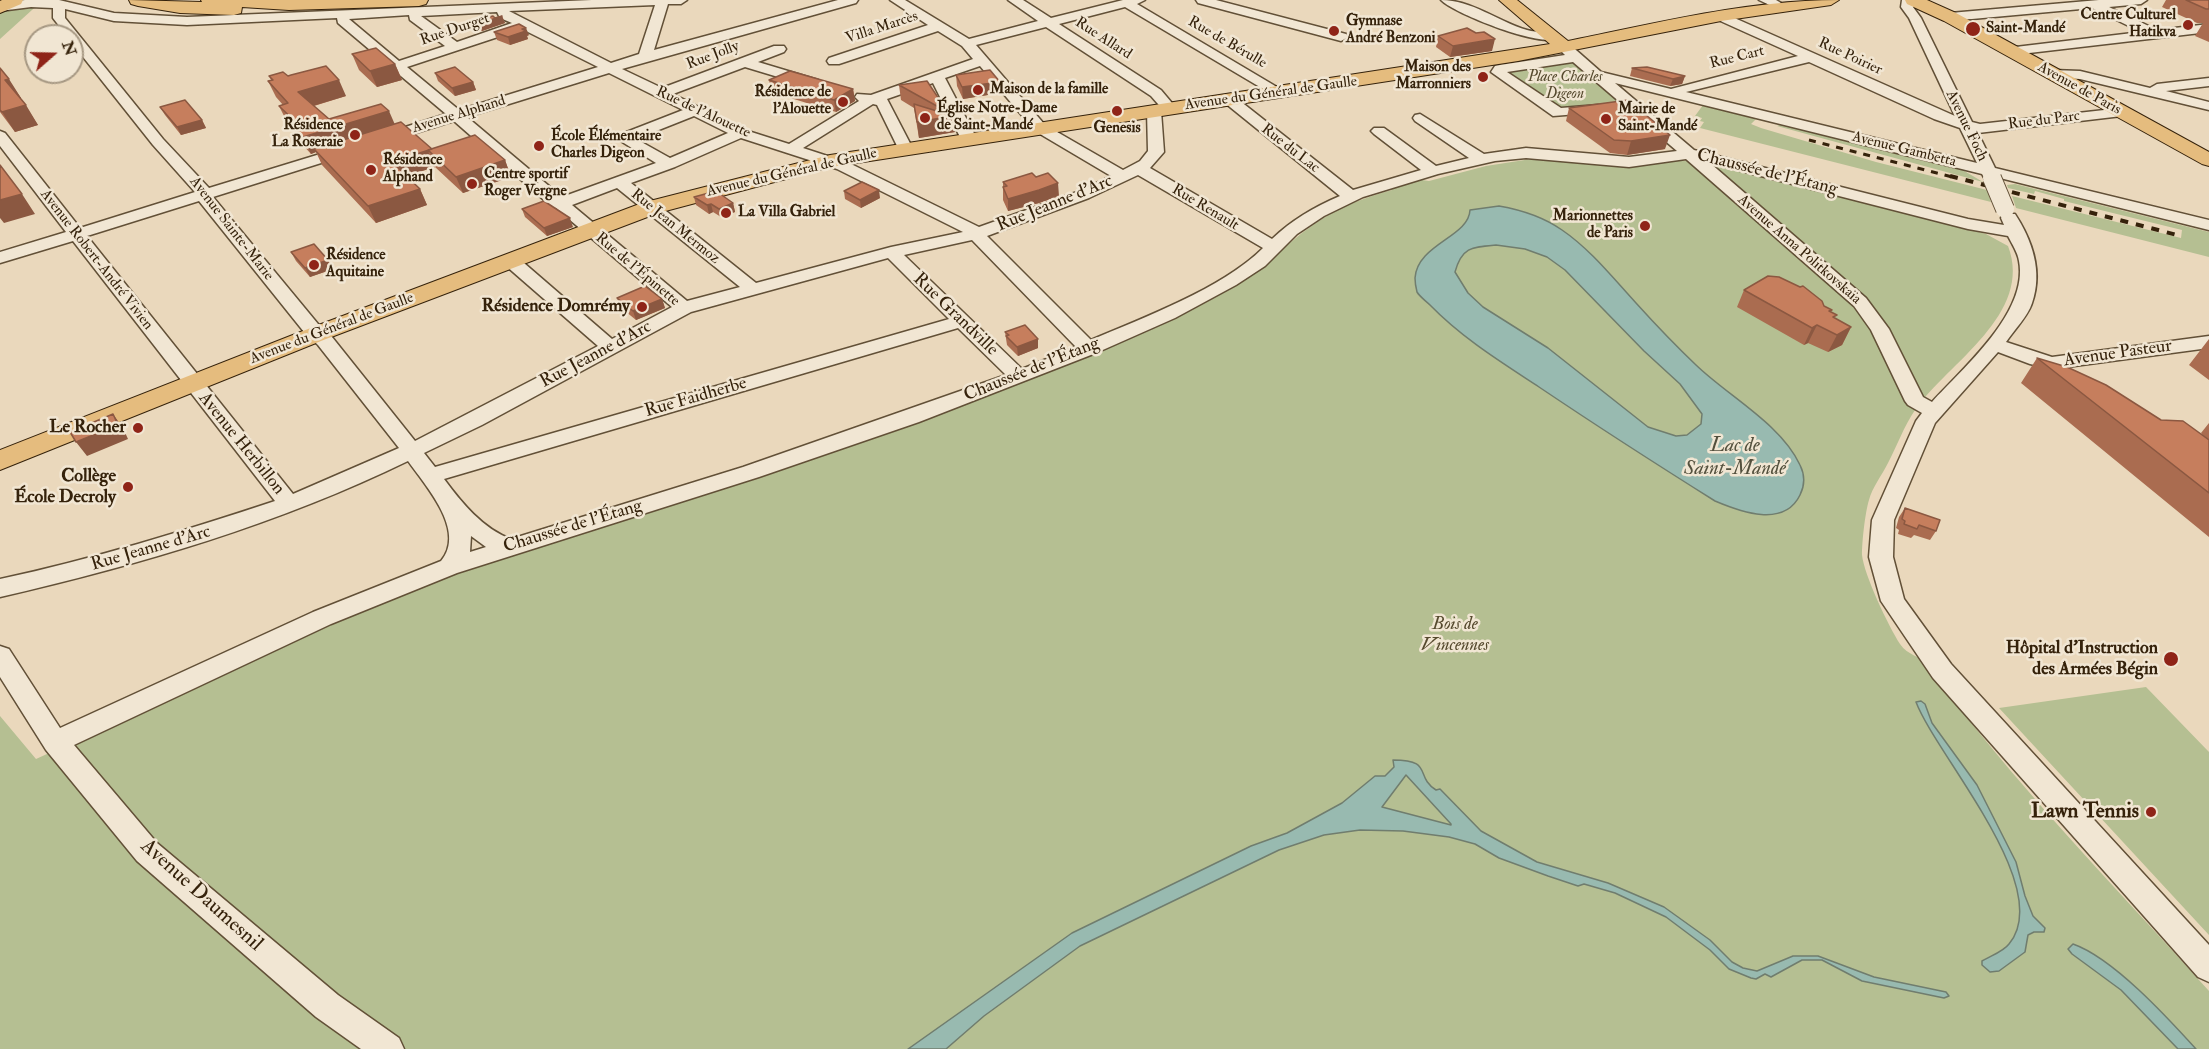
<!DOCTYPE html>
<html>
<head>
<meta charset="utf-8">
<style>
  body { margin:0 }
  #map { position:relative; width:2209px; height:1049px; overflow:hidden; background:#ead8bc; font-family:"IM FELL Double Pica",serif }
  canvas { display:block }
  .north { position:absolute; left:24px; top:24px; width:60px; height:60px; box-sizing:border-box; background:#f1e6d3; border:2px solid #a69883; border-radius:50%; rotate:70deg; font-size:16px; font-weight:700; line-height:24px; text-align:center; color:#35220b }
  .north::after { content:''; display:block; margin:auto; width:21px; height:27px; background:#8f2418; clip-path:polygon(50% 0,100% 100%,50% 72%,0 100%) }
</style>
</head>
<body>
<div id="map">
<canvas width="2209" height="1049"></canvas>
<div class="north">N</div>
</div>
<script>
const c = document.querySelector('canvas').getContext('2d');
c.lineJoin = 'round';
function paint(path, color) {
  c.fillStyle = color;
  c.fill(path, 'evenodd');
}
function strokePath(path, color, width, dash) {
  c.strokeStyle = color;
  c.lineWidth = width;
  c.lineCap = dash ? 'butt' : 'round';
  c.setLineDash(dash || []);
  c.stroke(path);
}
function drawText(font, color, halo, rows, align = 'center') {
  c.font = font + ' "IM FELL Double Pica",serif';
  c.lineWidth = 5;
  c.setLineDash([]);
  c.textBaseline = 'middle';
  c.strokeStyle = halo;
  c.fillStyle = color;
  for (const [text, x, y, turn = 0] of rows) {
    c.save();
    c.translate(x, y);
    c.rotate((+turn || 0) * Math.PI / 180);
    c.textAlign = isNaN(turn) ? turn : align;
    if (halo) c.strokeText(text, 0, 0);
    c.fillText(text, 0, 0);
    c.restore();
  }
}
paint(new Path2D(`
  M0 0H43L0 39Z
  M1571 61 1617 99V103L1562 111 1504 73 1508 70Z
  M1703 105 1757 118 1751 124 1761 128 1876 162 1987 190 1991 202 1700 128 1704 122 1700 121 1702 118 1695 116Z
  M1782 124 1961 169 1983 182 1777 126Z
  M1531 159 1628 166 1677 160 1729 166 1986 234 2008 246C2034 314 1948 363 1915 410 1904 426 1897 446 1888 463 1882 475 1872 488 1869 500 1865 513 1862 542 1862 555 1864 575 1889 627 1900 644 1908 656 1920 655 1928 666 2012 782 2114 885 2209 991V1049H0V716L36 759 418 584 966 402 1265 265C1309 225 1333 206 1392 190L1388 187 1415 179 1429 181 1486 166Z
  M2015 184 2209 232V257L2016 208 2012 196 2181 238 2182 230 2068 202 2064 201V199L2035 191 2034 194 2008 188 2007 185Z
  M2146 687 2209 752V935L1999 708Z`), '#b5bf92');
const water = new Path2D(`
  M1499 206C1522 210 1542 216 1562 230 1590 249 1613 278 1636 303 1655 324 1675 345 1696 365 1728 396 1781 424 1800 465 1805 475 1805 485 1800 495 1784 528 1741 512 1715 501 1656 464 1597 426 1539 387 1501 362 1462 338 1430 305 1426 301 1420 297 1417 292 1416 288 1415 282 1415 278 1417 244 1469 237 1470 210ZM1496 245 1525 249 1547 257 1565 270 1644 351 1680 384 1702 414 1701 424 1687 435 1676 436 1648 427 1548 348 1483 307 1468 293 1455 272C1462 247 1472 247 1496 245Z
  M1921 701 1925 704 1932 723 1977 785 2016 862 2025 896 2033 916 2045 928 2044 932H2034L2028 935 2025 952 1999 971 1990 972 1982 965V961C1990 956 2003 952 2009 944 2056 888 1936 755 1916 702Z
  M1393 760C1434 760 1414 776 1436 790L1440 789 1481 831 1537 862 1608 883 1664 907 1710 940 1732 962 1743 968 1757 971 1793 956H1818L1874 977 1946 992 1949 996 1944 998 1862 981 1822 960H1802L1771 977 1765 974 1756 979 1751 978 1729 969 1710 950 1666 917 1615 893 1584 884 1578 886 1548 876 1499 858 1475 844 1449 837 1403 831 1360 830 1324 835 1279 850 1080 946 984 1016 946 1049H908L1072 933 1251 846 1287 833 1342 803 1375 776H1385L1394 767ZM1406 775 1451 824V825L1382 807Z
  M2073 944C2113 958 2167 1017 2196 1049H2178L2121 990 2072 954 2068 949Z`);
paint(water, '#98bab0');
strokePath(water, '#707d6e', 1.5);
const minor = new Path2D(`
  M25 0H59L114 13 187 17 592 0H687L681 4H668L654 50 838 0H858L856 3 622 69 662 88 774 46H784L786 49 784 52 758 62 818 80 820 83 818 86H808L745 67 673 94 745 130 789 144 859 101 855 97 857 94 871 95 973 59 962 46 938 31 839 64H829L827 61 829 58 928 25 890 0H905L969 39 1038 21 1008 0H1023L1051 18 1123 0H1145L1137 4 1287 93 1285 96H1275L1125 7 1059 24 1161 90 1177 109 1175 112H1165L1151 96 1046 27 976 45 1045 125 1123 170 1140 161 1148 151 1147 111 1154 107 1159 108 1161 111 1164 152 1150 168 1272 239C1292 220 1314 207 1340 196L1225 103 1223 100 1225 97H1235L1353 190 1421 170 1374 134 1371 131 1374 128H1384L1436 166 1469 158 1415 121 1413 118 1415 115 1420 114 1484 154 1526 148 1629 157 1677 151 1573 62 1507 72 1561 108 1598 105 1603 106 1605 109 1603 112 1553 116 1491 72 1495 66 1500 65 1565 55 1556 46 1563 42 1568 43 1601 72 1671 89 1798 56 1716 19 1715 16 1716 13 1721 12 1955 116 1909 18 1901 7 1902 0H1914L1913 7 1921 18 1972 122 1980 124 2122 108 2129 112 2122 116 1978 133 1995 168 2209 220V230L2000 178 1992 183 1986 181 1982 174 1615 83 1694 150 1968 219 2004 225 2001 218 2003 214H2015C2032 240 2043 272 2032 303 2028 316 2014 330 2006 342L2052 357 2209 336V348L2052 369 2030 364 1998 352 1935 423 1894 520 1893 557 1904 599 1951 664 2209 945V982L2198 977 1933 678 1881 601 1869 557 1872 520 1916 421 1922 413 1908 405 1905 401 1871 330 1854 306 1686 159 1629 167 1526 158 1495 161 1438 174 1363 197 1324 216 1297 234 1265 266 1236 285 1175 318 1096 353 919 422 759 477 457 573 331 624 74 745 157 843 338 995 399 1038 404 1049H361L316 1017 137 861 46 750 0 677V646L9 649 60 728 313 612 441 561C467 531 425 485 408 461 279 524 139 565 0 597V579C94 559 184 531 275 501L73 241 0 263V252L66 232 0 146V131L5 133 80 228 195 192 153 145 72 43V36H67L53 18V8L31 7 0 11V3ZM655 5 639 54 611 63 509 11ZM65 9 114 21 187 25 337 18 338 23 446 114 377 136 374 139 377 142H387L454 121 552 207 556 208 672 307 612 339 517 257H505L502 261 505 265 598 346 415 441 332 337 318 324 213 197 353 153 356 150 353 147H343L209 188 163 139 65 18ZM497 12 500 18 512 23 457 42 421 16ZM409 15 410 20 445 46 399 61 349 19ZM522 29 598 67 459 110 407 67ZM1809 62 1934 119 1960 128 1977 163 1686 92ZM980 66 1035 131 1111 176 1077 192 979 227 849 163 803 148 873 104 877 105 900 152H910L913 149 887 99 933 83 961 139 964 142H974L977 139 945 78ZM609 73 683 110 624 133 619 140 656 163 562 197 467 117ZM694 116 728 133 670 158 636 139ZM741 138 837 169 963 232 891 247 756 283 631 183 675 167ZM1710 163 1968 229 2008 236C2012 244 2018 253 2019 261 2029 312 1963 368 1932 402L1923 397 1889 329 1866 298ZM1138 175 1263 248C1223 288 1143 318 1091 340L987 236 1089 198ZM617 188 740 287 687 301 572 205ZM199 201 304 332 318 345 399 448 293 494 87 236ZM972 240 1076 347 1022 369 904 255ZM888 258 949 319 435 467 424 453 482 425 691 312ZM958 328 1006 375 743 467 511 539C483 529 461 502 444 479ZM471 536 486 547 470 552Z
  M1196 0H1216L1346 34 1348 37 1341 41 1198 3Z
  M1441 0C1472 0 1497 21 1527 30 1537 33 1551 30 1559 37 1545 50 1453 13 1441 0Z
  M1759 0H1776L1786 6 1780 10Z
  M2099 0H2147L2141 4 2109 7 2157 30 2209 24V32L2012 55 2005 51 2007 48 2141 32 2092 8 1950 21 1944 17 1950 13Z
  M2053 70 2080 71 2150 88 2157 84 2209 78V86L2166 91 2209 102V110L2080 79 2048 77 2046 74Z`);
const major = new Path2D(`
  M2 0H23L21 4 0 13V1Z
  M1499 0H1517L1568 41C1657 23 1748 0 1839 0L1831 5 1721 21 1518 61 831 167 658 213 326 339 0 470V450L308 329 642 203 830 155 1550 44Z
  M1905 0H1927L1956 13 2209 152V166L2202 164 1944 21 1907 4Z`);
const highway = new Path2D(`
  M129 0 202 2 201 0H428L426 4 419 6 289 10 242 7 241 13 234 15 180 13 138 6 131 4Z`);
strokePath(minor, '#625037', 3);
strokePath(major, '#35220b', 2);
strokePath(highway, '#35220b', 2);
paint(minor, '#f1e6d3');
paint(major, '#e5bc7e');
paint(highway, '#e5bc7e');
strokePath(new Path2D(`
  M1809 140 1956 178`), '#35220b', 3, [7, 7]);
strokePath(new Path2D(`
  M1950 176 2181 236`), '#35220b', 4, [8, 8]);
const minorBridge = new Path2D(`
  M1992 178 2005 209`);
strokePath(minorBridge, '#625037', 20, []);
strokePath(minorBridge, '#f1e6d3', 18);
paint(new Path2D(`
  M2166 0H2209V42L2195 36 2203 23H2197L2162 7Z
  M502 16 505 23 482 31 477 29 474 21 495 18Z
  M494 32 529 35 527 36 528 39 510 45 497 40Z
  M1438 36 1492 51 1450 57 1436 47Z
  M352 54 395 64 402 80 377 87 359 70Z
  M0 68 21 98H20L38 125 15 132 0 112Z
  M1632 68 1685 76 1682 84 1670 86 1630 76Z
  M435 73 473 82 476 90 455 96 438 81Z
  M956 75 1000 93 963 99 957 86Z
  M269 76H288L346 96 314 106 329 119 395 124 432 149 505 160 511 177 463 193 435 167 406 176 420 189 427 205 376 223 322 165 316 152 311 154 302 144 295 130 287 122 279 106 283 105 276 97 268 81 271 80Z
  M769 80 853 89 855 101 836 112 771 92Z
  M899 85 944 110V113L953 116 955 132 919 138 914 108 901 100Z
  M160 107 202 120 206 128 181 135 165 115Z
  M1569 108 1665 149 1627 155 1610 153 1566 121Z
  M1003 182 1059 196 1039 203 1008 211 1003 200Z
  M844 191 880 198 861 208 845 199Z
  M694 197 733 203 735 212 721 217 713 212 709 214 696 205Z
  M522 209 573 227 547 236 525 217Z
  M291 252 328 260 333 269 310 277 296 261Z
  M1744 290 1824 306 1832 310 1831 312 1835 319 1851 327 1842 345 1828 352 1808 343 1804 345 1737 307Z
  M617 298 662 299 665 308 636 320 620 307Z
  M1005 332 1038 348 1018 356 1007 345Z
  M2209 339V380L2189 365Z
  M2037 358 2161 420 2204 437 2201 433 2209 423V537L2021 383Z
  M1905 508 1936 531 1930 540 1914 535 1911 538 1898 534 1899 530 1896 528 1899 517Z`), '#aa6c50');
paint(new Path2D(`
  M502 16 505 23 482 31 479 24Z
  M526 28 529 35 527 36 528 39 510 45 508 37Z
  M1495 39 1492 51 1450 57 1453 46Z
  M395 64 402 80 377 87 370 71Z
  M1685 76 1682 84 1670 86 1673 79Z
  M9 79 21 98 18 99 5 80Z
  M339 80 346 96 306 108 298 92Z
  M473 82 476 90 455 96 452 88Z
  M1000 82V93L963 99 962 87Z
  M853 89 855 101 836 112 834 100Z
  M26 105 38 125 15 132 2 112Z
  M389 111 396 127 314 149 316 152 311 154 303 137Z
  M953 116 955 132 919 138 917 122Z
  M202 120 206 128 181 135 177 127Z
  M1670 135 1665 149 1627 155 1631 141Z
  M428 151 435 167 399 178 392 162Z
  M505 160 511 177 463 193 456 177Z
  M1058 183 1059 196 1039 203 1008 211V199Z
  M420 189 427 205 376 223 368 206Z
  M879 190 880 198 861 208 860 200Z
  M22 194 35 214 4 223 0 218V200Z
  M733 203 735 212 721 217 719 209Z
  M711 204 713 212 709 214 707 205Z
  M570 218 573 227 547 236 544 228Z
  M328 260 333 269 310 277 305 268Z
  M662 299 665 308 636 320 633 311Z
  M1817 325 1808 343 1804 345 1812 328Z
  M1851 327 1842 345 1828 352 1837 335Z
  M1038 339V348L1018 356 1017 347Z
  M113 414 123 428 128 439 87 456 76 442Z`), '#8b5841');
const building = new Path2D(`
  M2186 0H2209V9H2206Z
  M493 16 495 18 502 16 479 24 474 21Z
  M519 24 526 28 522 29 526 31 508 37 494 32Z
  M1467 28 1476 33 1484 32 1495 39 1453 46 1438 36Z
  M376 48 395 64 370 71 352 54Z
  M326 66 339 80 298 92 329 119 381 104 389 111 303 137 294 128 300 126 279 106 288 103 268 81 273 80 269 76 283 72 288 76 291 75Z
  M455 67 473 82 452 88 435 73Z
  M1647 67 1685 76 1673 79 1632 68Z
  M0 68 9 79 5 80 26 105 2 112 0 110Z
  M990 70 1000 82 962 87 956 75Z
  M790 71 853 89 834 100 769 80Z
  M927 81 937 96 944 110 899 85Z
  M185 100 202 120 177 127 160 107Z
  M1628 100 1670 135 1631 141 1614 140 1569 108Z
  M914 104 953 116 917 122Z
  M401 122 432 149 392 162 420 189 368 206 314 149Z
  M475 135 505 160 456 177 428 150Z
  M0 165 22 194 0 200Z
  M1032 173 1036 177 1048 173 1058 183 1039 190 1008 199 1003 187 1007 186 1003 182Z
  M862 182 879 190 860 200 844 191Z
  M716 191 733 203 719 209 711 204 707 205 694 197Z
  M544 201 570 218 544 228 522 209Z
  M314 244 328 260 305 268 291 252Z
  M1768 276 1779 277 1800 287 1803 286 1822 301 1824 306 1832 310 1829 311 1837 315 1833 317 1851 327 1837 335 1817 325 1812 328 1744 290Z
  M645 286 662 299 633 311 617 298Z
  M1025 325 1038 339 1017 347 1006 336 1009 335 1005 332Z
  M2037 358 2067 367 2106 385 2161 420 2183 421 2209 440V493Z
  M113 414 118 425 76 442 70 432Z
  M1905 508 1940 520 1936 531 1919 525 1917 529 1904 524 1905 521 1902 519Z`);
paint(building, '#c67e5d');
strokePath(building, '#8b5841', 1.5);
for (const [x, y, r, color] of [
  [2188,25,6,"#8f2418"],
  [1973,29,8,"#8f2418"],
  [1334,31,6,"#8f2418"],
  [1483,77,6,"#8f2418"],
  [978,90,6,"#8f2418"],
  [843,102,6,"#8f2418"],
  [1117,111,6,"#8f2418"],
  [925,118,6,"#8f2418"],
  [1606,119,6,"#8f2418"],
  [355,135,6,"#8f2418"],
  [539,146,6,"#8f2418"],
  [371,170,6,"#8f2418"],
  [472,184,6,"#8f2418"],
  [726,213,6,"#8f2418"],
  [1645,226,6,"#8f2418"],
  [314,265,6,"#8f2418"],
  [642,307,6,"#8f2418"],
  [138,428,6,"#8f2418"],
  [128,487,6,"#8f2418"],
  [2171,659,8,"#8f2418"],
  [2151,812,6,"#8f2418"]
]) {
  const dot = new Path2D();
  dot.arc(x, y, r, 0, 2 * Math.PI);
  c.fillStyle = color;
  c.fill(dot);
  strokePath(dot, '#f1e6d3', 2);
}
drawText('bold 15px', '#35220b', '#f1e6d3', [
  ["Centre Culturel",2176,16,"right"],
  ["Hatikva",2176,33,"right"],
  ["Gymnase",1346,22],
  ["André Benzoni",1346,39],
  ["Saint-Mandé",1986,29],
  ["Maison des",1471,68,"right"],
  ["Marronniers",1471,85,"right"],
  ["Maison de la famille",990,90],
  ["Résidence de",831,93,"right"],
  ["l'Alouette",831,110,"right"],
  ["Église Notre-Dame",937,109],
  ["de Saint-Mandé",937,126],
  ["Mairie de",1618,110],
  ["Saint-Mandé",1618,127],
  ["Résidence",343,126,"right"],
  ["La Roseraie",343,143,"right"],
  ["Genesis",1117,129,"center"],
  ["École Élémentaire",551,137],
  ["Charles Digeon",551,154],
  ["Résidence",383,161],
  ["Alphand",383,178],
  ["Centre sportif",484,175],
  ["Roger Vergne",484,192],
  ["La Villa Gabriel",738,213],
  ["Marionnettes",1633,217,"right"],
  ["de Paris",1633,234,"right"],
  ["Résidence",326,256],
  ["Aquitaine",326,273]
], 'left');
drawText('15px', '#35220b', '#f1e6d3', [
  ["Villa Marcès",882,28,-18],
  ["Rue Durget",455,30,-19],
  ["Rue Allard",1103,39,33],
  ["Rue de Bérulle",1227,43,30],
  ["Rue Jolly",713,56,-21],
  ["Rue Poirier",1850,57,25],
  ["Rue Cart",1737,58,-14],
  ["Avenue de Paris",2079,89,29],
  ["Avenue du Général de Gaulle",1271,94,-8],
  ["Rue de l'Alouette",703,113,25],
  ["Avenue Alphand",459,115,-17],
  ["Rue du Parc",2044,121,-7],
  ["Avenue Foch",1966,126,64],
  ["Rue du Lac",1290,149,38],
  ["Avenue Gambetta",1904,150,14],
  ["Avenue du Général de Gaulle",792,173,-13],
  ["Rue Renault",1205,208,31],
  ["Rue Jean Mermoz",675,227,39],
  ["Avenue Sainte-Marie",231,229,52],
  ["Avenue Anna Politkovskaïa",1799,250,41],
  ["Avenue Robert-André Vivien",96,260,52],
  ["Rue de l'Épinette",637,270,40],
  ["Avenue du Général de Gaulle",332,329,-21]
]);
drawText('italic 15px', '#55492d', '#f1e6d3', [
  ["Place Charles",1565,78],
  ["Digeon",1565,95]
]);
drawText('18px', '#35220b', '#f1e6d3', [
  ["Chaussée de l'Étang",1767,173,14],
  ["Rue Jeanne d'Arc",1055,204,-22],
  ["Rue Grandville",955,315,44],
  ["Avenue Pasteur",2118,354,-8],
  ["Rue Jeanne d'Arc",596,355,-28],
  ["Chaussée de l'Étang",1032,370,-22],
  ["Rue Faidherbe",696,398,-16],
  ["Avenue Herbillon",241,444,51],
  ["Chaussée de l'Étang",573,527,-17],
  ["Rue Jeanne d'Arc",151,549,-16]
]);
drawText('bold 18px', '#35220b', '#f1e6d3', [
  ["Résidence Domrémy",630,307],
  ["Le Rocher",126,428],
  ["Collège",116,477],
  ["École Decroly",116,498],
  ["Hôpital d'Instruction",2158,649],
  ["des Armées Bégin",2158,670]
], 'right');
drawText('italic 18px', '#55492d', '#f1e6d3', [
  ["Bois de",1455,625],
  ["Vincennes",1455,646]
]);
drawText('italic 20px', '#53503d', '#f1e6d3', [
  ["Lac de",1735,447],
  ["Saint-Mandé",1735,470]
]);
drawText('bold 21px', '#35220b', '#f1e6d3', [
  ["Lawn Tennis",2139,812]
], 'right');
drawText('21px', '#35220b', '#f1e6d3', [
  ["Avenue Daumesnil",201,896,42]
]);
</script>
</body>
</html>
